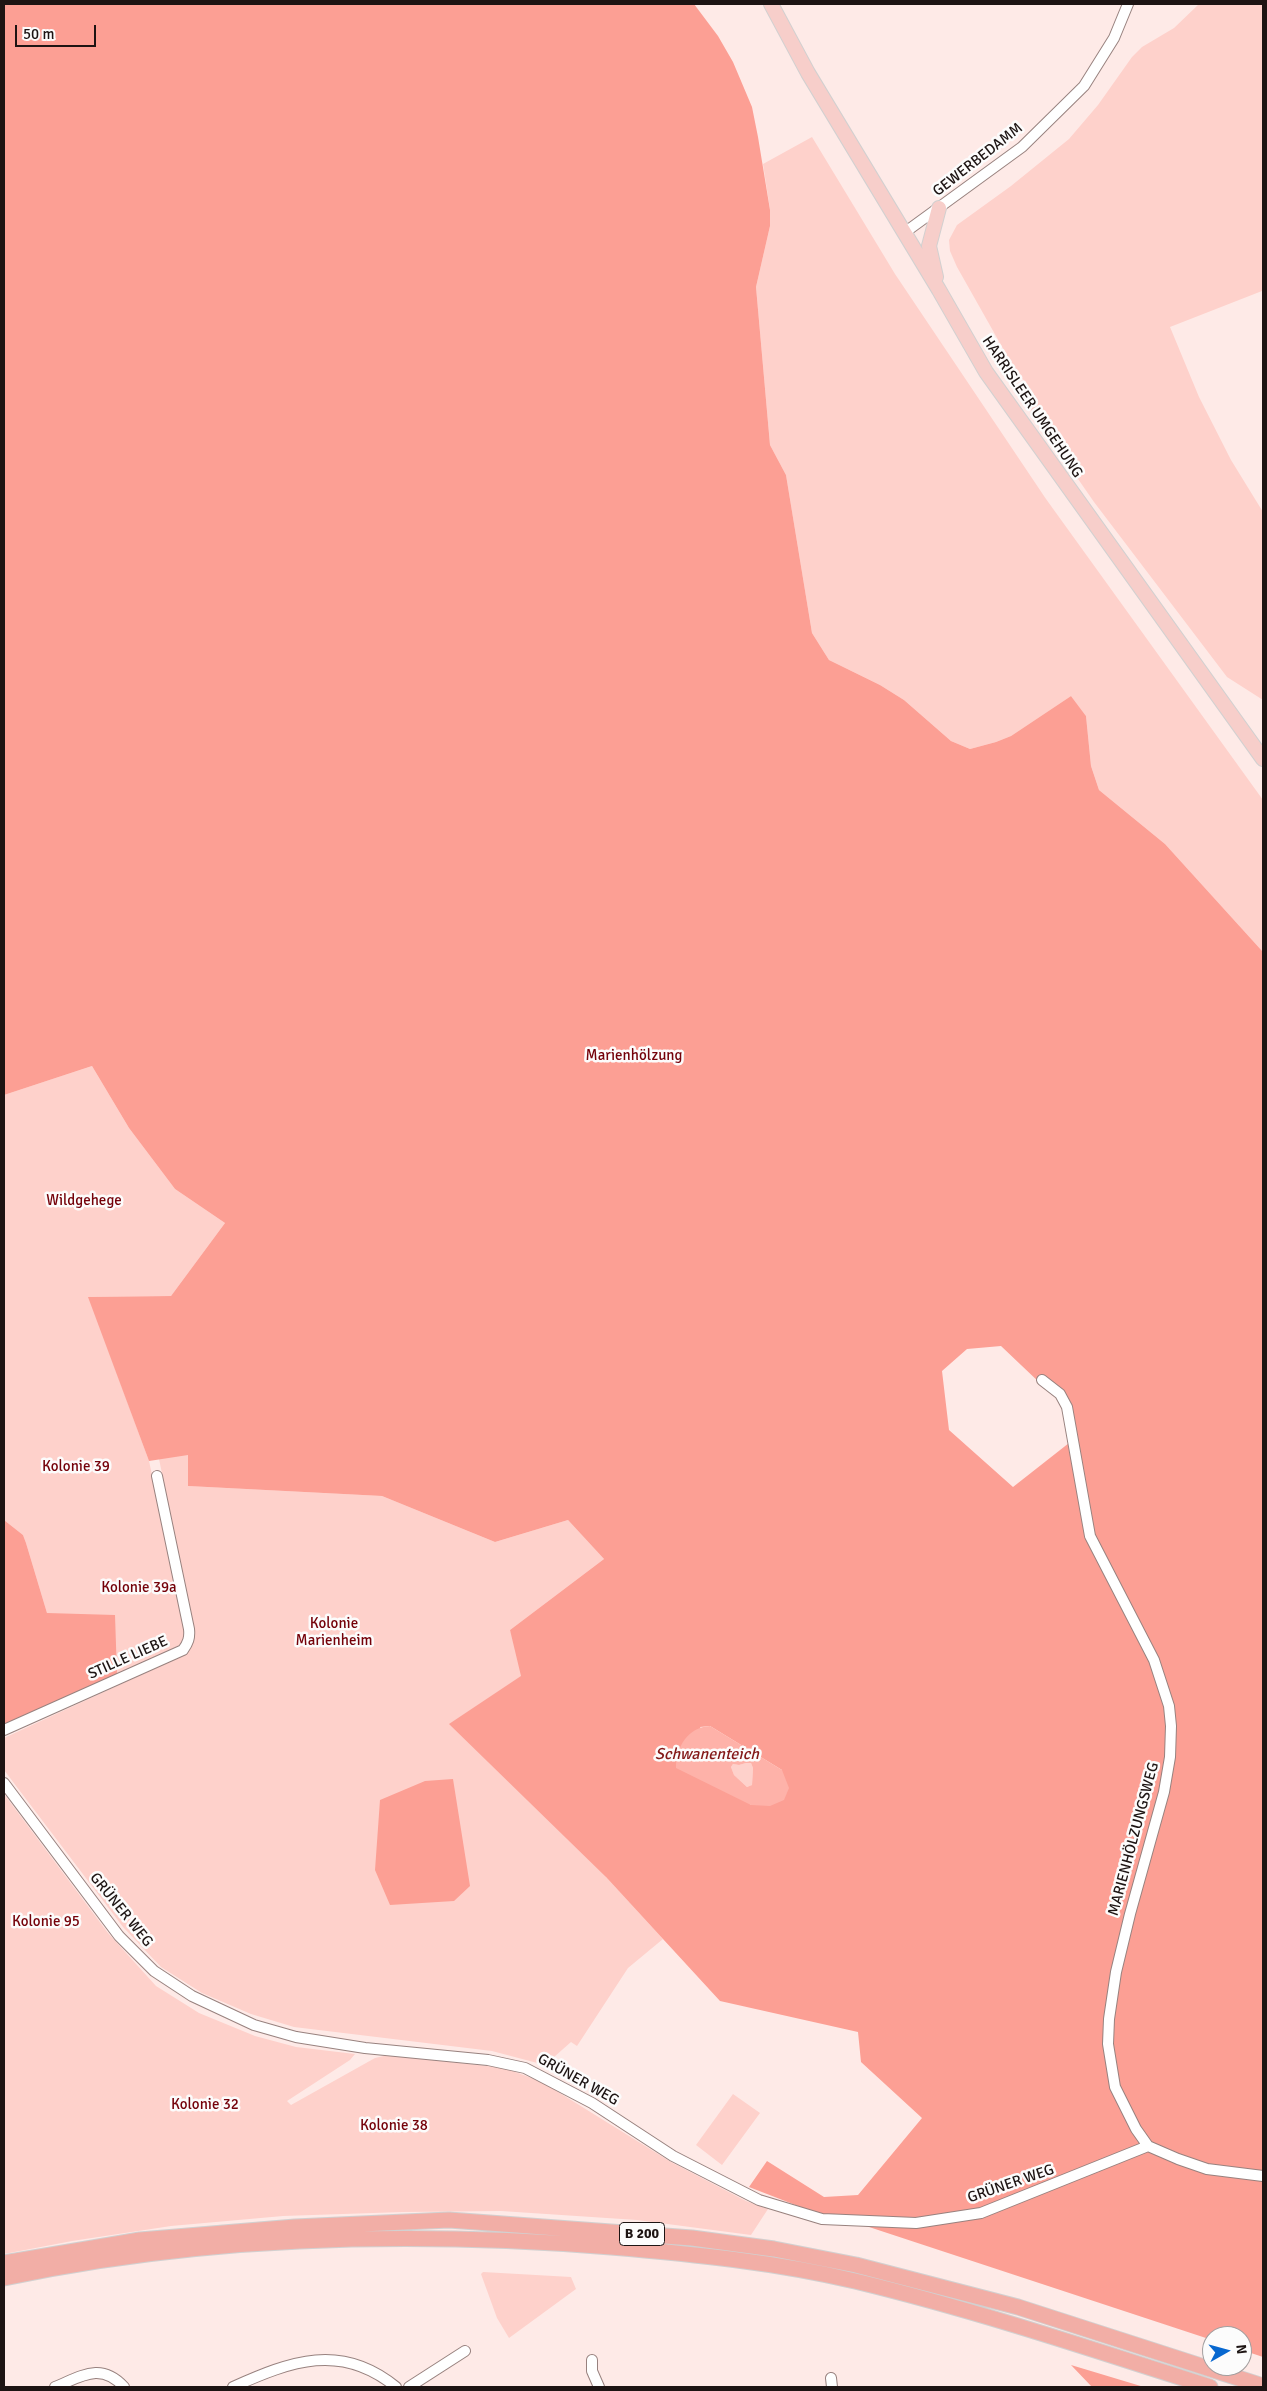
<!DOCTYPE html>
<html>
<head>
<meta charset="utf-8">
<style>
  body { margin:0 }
  #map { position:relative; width:1267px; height:2391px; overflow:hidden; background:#feeae7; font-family:Signika,sans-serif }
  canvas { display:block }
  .frame { position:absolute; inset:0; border:5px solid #1d1413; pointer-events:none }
  .north { position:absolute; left:1202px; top:2326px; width:50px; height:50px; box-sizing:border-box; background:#fcfcfc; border:1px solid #a39f9f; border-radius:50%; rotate:83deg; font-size:14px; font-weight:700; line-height:20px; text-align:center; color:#1d1413 }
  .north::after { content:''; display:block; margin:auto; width:18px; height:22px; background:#0868d0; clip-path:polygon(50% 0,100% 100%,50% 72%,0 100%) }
  .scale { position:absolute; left:15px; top:25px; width:81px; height:22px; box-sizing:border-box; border:2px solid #1d1413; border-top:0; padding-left:6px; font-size:15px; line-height:18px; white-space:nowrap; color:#1d1413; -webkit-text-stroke:4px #fcfcfc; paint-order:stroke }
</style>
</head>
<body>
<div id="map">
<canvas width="1267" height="2391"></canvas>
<div class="frame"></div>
<div class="north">N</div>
<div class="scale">50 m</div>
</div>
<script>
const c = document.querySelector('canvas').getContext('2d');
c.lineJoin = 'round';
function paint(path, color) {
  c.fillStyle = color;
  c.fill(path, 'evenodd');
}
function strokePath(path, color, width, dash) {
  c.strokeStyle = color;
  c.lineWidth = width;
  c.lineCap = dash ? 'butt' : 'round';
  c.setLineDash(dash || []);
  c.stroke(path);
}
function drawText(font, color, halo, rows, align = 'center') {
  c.font = font + ' Signika,sans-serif';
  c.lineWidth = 5;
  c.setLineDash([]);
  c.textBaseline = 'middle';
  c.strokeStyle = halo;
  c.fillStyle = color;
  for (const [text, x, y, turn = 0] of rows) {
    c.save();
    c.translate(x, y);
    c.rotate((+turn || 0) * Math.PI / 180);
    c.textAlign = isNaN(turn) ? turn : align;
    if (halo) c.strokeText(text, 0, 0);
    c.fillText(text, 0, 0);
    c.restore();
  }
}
paint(new Path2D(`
  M1199 4H1263V293L1262 291 1170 327 1199 397 1231 460 1263 512V700L1227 677 1094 502 1015 388 1026 382 1018 375 957 267 950 251 949 240 957 225 1011 186 1069 139 1098 105 1132 57 1142 47 1174 28Z
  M812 137 895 274 1046 499 1263 800V952L1165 844 1099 790 1091 766 1086 716 1071 696 1011 736 996 742 970 749 951 741 904 700 880 685 829 660 812 633 786 475 770 445 756 287 770 226V209L763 164Z
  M92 1066 129 1128 175 1189 225 1223 171 1296 89 1297 149 1461 186 1631 184 1640 180 1647 117 1675 47 1613 26 1543 23 1535 4 1520V1095Z
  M188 1454V1486L382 1496 495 1542 568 1520 604 1559 510 1630 606 1877 663 1939 628 1968 577 2046 571 2042 545 2065 492 2051 294 2027 251 2014 202 1993 161 1967 123 1927 4 1770V1738L184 1655 191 1647 195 1633 159 1459Z
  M746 1763H751L753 1768 752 1785 747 1787 734 1775 731 1767 733 1764 739 1765Z
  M4 1794 108 1933 156 1986 199 2013 255 2036 296 2047 355 2054 350 2060 287 2101 291 2105 375 2058 388 2055 505 2068 542 2082 671 2162 746 2201 768 2209 751 2235 637 2220 501 2211 403 2212 283 2216 171 2226 72 2241 4 2254Z
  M733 2094 760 2113 722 2165 696 2145Z
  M483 2272 571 2277 576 2289 509 2338 497 2318 481 2274Z`), '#fed1cb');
paint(new Path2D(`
  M4 4H694L718 36 733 62 752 107 758 137 770 210V226L756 287 770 445 786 475 812 633 829 660 880 685 904 700 951 741 970 749 996 742 1011 736 1071 696 1086 716 1091 766 1099 790 1165 844 1263 952V2357L1242 2350V2336H1212V2340L866 2226 816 2213 749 2187 767 2161 824 2197 858 2195 922 2118 861 2062 858 2032 720 2001 606 1877 449 1724 521 1676 510 1630 604 1559 568 1520 495 1542 382 1496 188 1486V1455L149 1461 88 1297 171 1296 225 1223 175 1189 129 1128 92 1066 4 1095ZM1001 1346 1061 1403 1069 1443 1013 1487 949 1430 942 1371 967 1349ZM710 1726 782 1770 751 1805 700 1727Z
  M4 1520 23 1535 26 1543 47 1613 115 1615 117 1675 4 1725Z
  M453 1779 470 1886 454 1901 390 1905 375 1870 380 1800 425 1781Z
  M1071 2365 1144 2387H1092Z`), '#fc9f94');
paint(new Path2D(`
  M710 1726 782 1770 789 1788 784 1800 770 1806 751 1805 676 1768C676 1747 688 1727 710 1726ZM746 1763H751L753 1768 752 1785 747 1787 734 1775 731 1767 733 1764 739 1765Z`), '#feb2a9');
const minor = new Path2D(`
  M904 233 1022 147 1084 86 1114 38 1128 4
  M1042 1380 1060 1394 1067 1407 1090 1536 1154 1660 1169 1706 1171 1726 1170 1757 1164 1792 1130 1914 1116 1972 1109 2019 1108 2044 1115 2087 1136 2129 1148 2146 1178 2159 1207 2169 1263 2176
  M4 1730 183 1650C188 1643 190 1638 189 1629L157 1476
  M4 1783 119 1936 154 1971 192 1996 254 2025 296 2037 365 2048 488 2060 525 2068 592 2103 673 2156 759 2200 822 2219 916 2223 981 2213 1148 2146
  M592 2360V2371L599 2387
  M831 2378 832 2387
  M55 2387C82 2376 101 2362 124 2387
  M233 2387C291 2361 341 2342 396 2387
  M409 2387 465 2351`);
const major = new Path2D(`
  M771 4 808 73 939 290 986 372 1263 759
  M936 277 929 246 939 208`);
const highway = new Path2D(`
  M4 2263 140 2240 295 2227 449 2220 692 2238 774 2249 856 2265 1018 2307 1263 2386
  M4 2278C202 2236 410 2231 611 2247 693 2254 775 2262 855 2281 975 2310 1092 2349 1210 2387`);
strokePath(minor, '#98827f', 12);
strokePath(major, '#d2d0d0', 16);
strokePath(highway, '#d2d0d0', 17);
strokePath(minor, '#fff', 10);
strokePath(major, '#f7ceca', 14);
strokePath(highway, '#f2aea6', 15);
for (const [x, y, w] of [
  [642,2234,45]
]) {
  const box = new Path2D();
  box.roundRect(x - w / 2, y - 11.5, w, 23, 4);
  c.fillStyle = '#fcfcfc';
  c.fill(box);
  strokePath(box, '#1d1413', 1);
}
drawText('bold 14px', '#1d1413', null, [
  ["B 200",642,2234]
]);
drawText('15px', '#1d1413', '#fcfcfc', [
  ["GEWERBEDAMM",978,160,-38],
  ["HARRISLEER UMGEHUNG",1032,407,56],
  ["STILLE LIEBE",128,1658,-24],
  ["MARIENHÖLZUNGSWEG",1134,1839,-75],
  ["GRÜNER WEG",121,1910,51],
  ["GRÜNER WEG",578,2080,29],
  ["GRÜNER WEG",1011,2184,-19]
]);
drawText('15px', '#740109', '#fcfcfc', [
  ["Marienhölzung",634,1056],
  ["Wildgehege",84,1201],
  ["Kolonie 39",76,1467],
  ["Kolonie 39a",139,1588],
  ["Kolonie",334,1624],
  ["Marienheim",334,1641],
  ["Kolonie 95",46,1922],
  ["Kolonie 32",205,2105],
  ["Kolonie 38",394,2126]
]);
drawText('italic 16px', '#831817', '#fcfcfc', [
  ["Schwanenteich",707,1755]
]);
</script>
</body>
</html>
